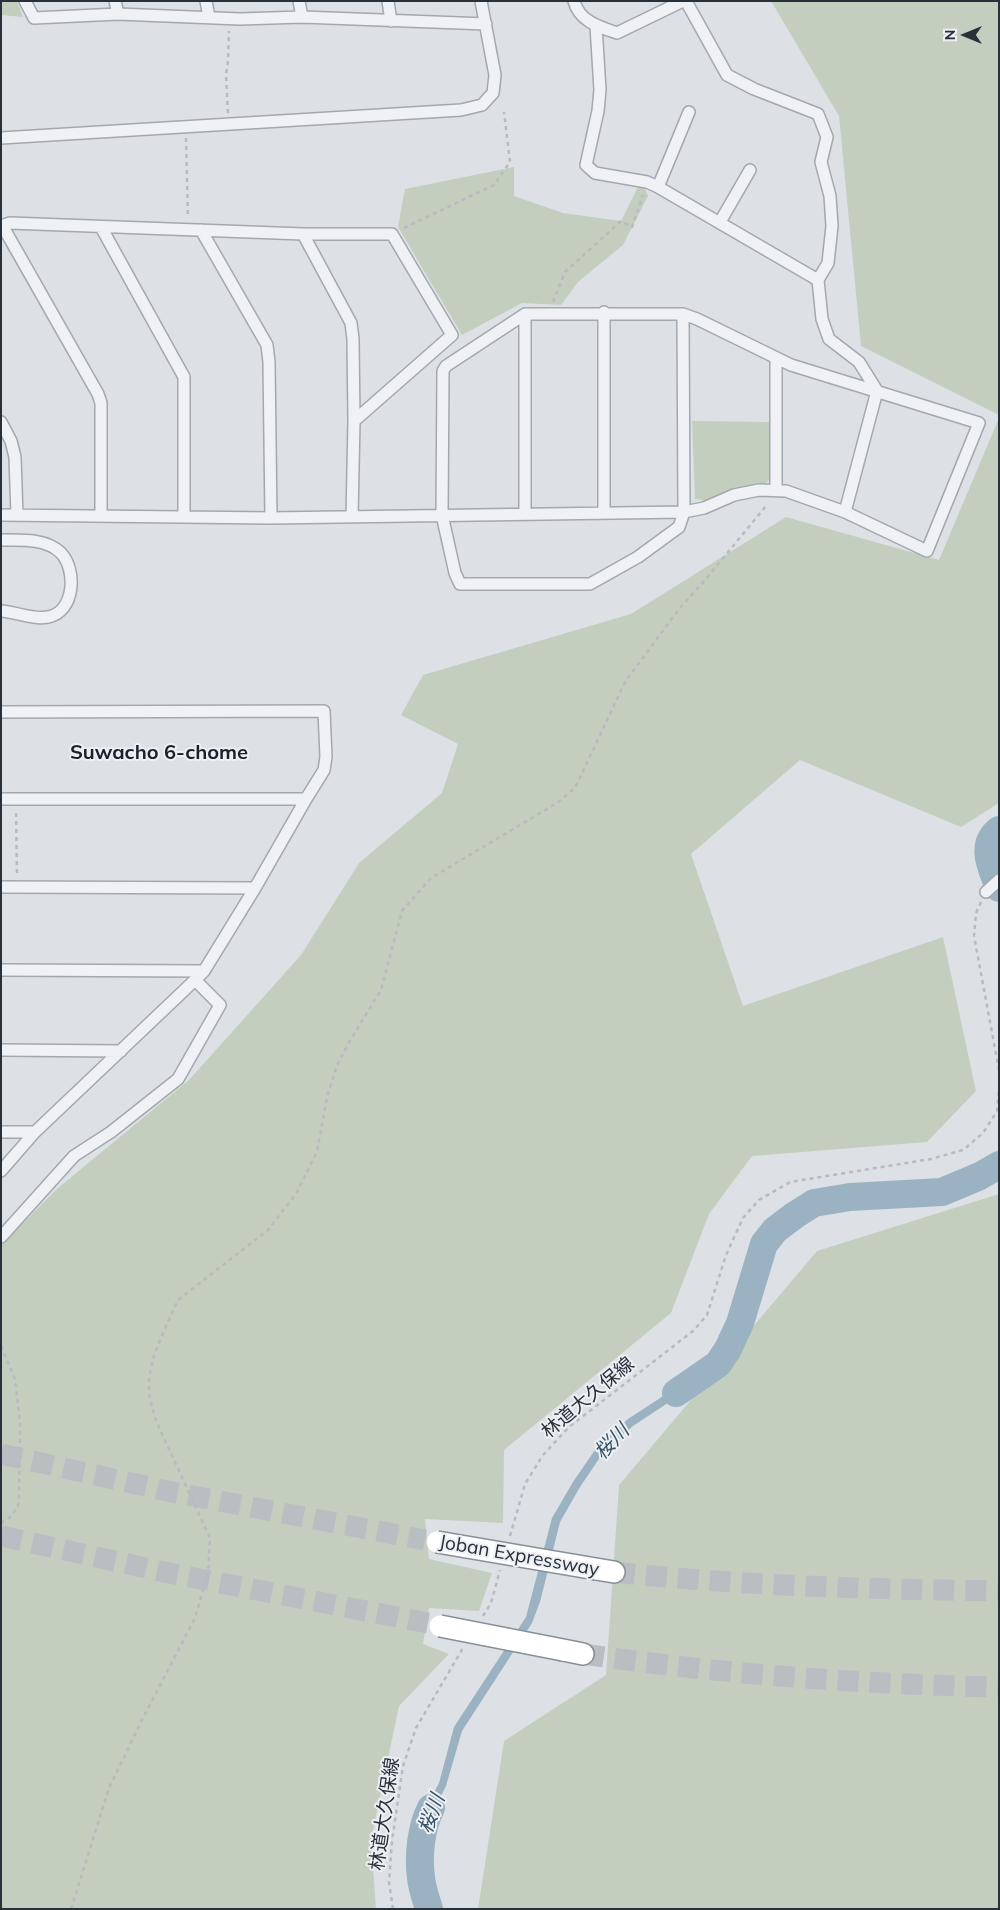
<!DOCTYPE html>
<html>
<head>
<meta charset="utf-8">
<style>
  body { margin:0 }
  #map { position:relative; width:1000px; height:1910px; overflow:hidden; background:#dde1e5; font-family:Mulish,sans-serif }
  canvas { display:block }
  .frame { position:absolute; inset:0; border:2px solid #28303a; pointer-events:none }
  .north { position:absolute; left:940px; top:10px; width:50px; height:50px; -webkit-text-stroke:4px #eceff3; paint-order:stroke; rotate:270deg; font-size:14px; font-weight:700; line-height:20px; text-align:center; color:#28303a }
  .north::after { content:''; display:block; margin:auto; width:18px; height:22px; background:#28303a; clip-path:polygon(50% 0,100% 100%,50% 72%,0 100%) }
</style>
</head>
<body>
<div id="map">
<canvas width="1000" height="1910"></canvas>
<div class="frame"></div>
<div class="north">N</div>
</div>
<script>
const c = document.querySelector('canvas').getContext('2d');
c.lineJoin = 'round';
function paint(path, color) {
  c.fillStyle = color;
  c.fill(path, 'evenodd');
}
function strokePath(path, color, width, dash) {
  c.strokeStyle = color;
  c.lineWidth = width;
  c.lineCap = dash ? 'butt' : 'round';
  c.setLineDash(dash || []);
  c.stroke(path);
}
function drawText(font, color, halo, rows, align = 'center') {
  c.font = font + ' Mulish,"Noto Sans JP",sans-serif';
  c.lineWidth = 4;
  c.setLineDash([]);
  c.textBaseline = 'middle';
  c.strokeStyle = halo;
  c.fillStyle = color;
  for (const [text, x, y, turn = 0] of rows) {
    c.save();
    c.translate(x, y);
    c.rotate((+turn || 0) * Math.PI / 180);
    c.textAlign = isNaN(turn) ? turn : align;
    if (halo) c.strokeText(text, 0, 0);
    c.fillText(text, 0, 0);
    c.restore();
  }
}
paint(new Path2D(`
  M1 1H17L23 17 1 15Z
  M771 1H999V415L861 346 839 116Z
  M514 167V196L563 213 621 221 638 187 645 189 648 196 623 245 578 282 561 305 522 303 462 335 398 227 405 189Z
  M999 418V803L961 827 800 760 691 854 743 1006 943 937 976 1091 927 1142 752 1156 709 1214 671 1313 504 1450 503 1523 425 1519 429 1559 492 1573 479 1611 429 1608 423 1644 449 1654 399 1706 371 1840 376 1909H1V1245L58 1188 189 1080 301 955 359 863 442 793 458 744 401 715 423 675 631 614 786 517 939 560Z
  M692 421 771 422V478L766 483 740 487 707 501 695 499Z
  M999 1194V1909H478L504 1741 606 1675 619 1485 817 1251Z`), '#c4cebf');
paint(new Path2D(`
  M703 1370 710 1375 633 1426 603 1453 580 1487 560 1522 540 1602 532 1623 462 1731 446 1786 432 1814 425 1844 418 1843 424 1812 439 1783 454 1727 526 1617 552 1518 573 1482 597 1447 628 1419Z`), '#9bb2c2');
strokePath(new Path2D(`
  M999 830C979 846 992 868 999 888
  M676 1393 718 1364 728 1349 740 1323 764 1244 775 1230 795 1215 814 1203 850 1197 942 1192 980 1176 999 1165
  M429 1909C426 1899 422 1888 421 1878 418 1856 421 1827 431 1808`), '#9bb2c2', 28);
strokePath(new Path2D(`
  M1 1454 172 1492 425 1540
  M1 1536 164 1572 428 1623
  M614 1572C742 1586 870 1589 999 1591
  M583 1654C721 1674 860 1684 999 1687`), '#b9bec3', 21, [21, 11]);
const minor = new Path2D(`
  M25 1 34 18 118 14 240 19 302 17 486 24
  M115 1 118 14
  M206 1 209 17
  M299 1 302 17
  M388 1 391 21
  M574 1C579 21 599 27 617 33L683 1
  M596 26 600 90 598 111 586 165 595 173 647 182 658 187 818 280 828 263 832 226 830 196 821 162 827 137 818 114 754 89 727 75 686 1
  M1 138 461 110 482 105 493 93 495 75 481 1
  M658 187 689 112
  M720 222 750 170
  M2 225 98 394 101 403V516
  M1 226 10 223 303 234H392L452 335 354 421 352 517
  M101 227 184 377V517
  M201 230 267 345 269 362 271 518
  M303 234 351 323 353 339 354 421
  M818 280 822 319 829 339 859 362 877 391 845 512
  M525 314V513
  M776 359V490
  M1 422 11 441 15 457 17 515
  M604 512V312
  M1 515 271 518 684 512 704 508 734 495 759 490 786 491 845 512 927 551 979 423 791 365 697 319 683 314H525L446 366 443 371 442 515 455 573 460 584H590L638 557 679 527 684 512 683 314
  M1 540C20 540 46 538 61 553 77 570 75 612 48 617 33 620 16 612 1 611
  M1 712 324 711 326 757 324 770 306 799
  M1 799H306L255 888
  M1 887 255 888 204 971 195 980 35 1132 1 1171
  M986 892 999 880
  M1 970 204 971
  M1 1050 121 1051
  M1 1132H35
  M1 1237 74 1156 111 1132 178 1079 220 1005 195 980`);
const motorway = new Path2D(`
  M596 1569 614 1572
  M563 1650 583 1654`);
strokePath(minor, '#a3a8ae', 14);
strokePath(motorway, '#86909a', 24);
strokePath(new Path2D(`
  M228 113 226 75 228 61 229 31
  M186 138 188 218
  M404 228 494 185 510 162 504 112
  M553 302 565 272 621 221 632 227 643 195
  M16 813 17 875
  M981 902 976 913 974 936 999 1070
  M1 1346 15 1379 20 1422 19 1503 12 1516 1 1523
  M510 1536 525 1484 543 1455 569 1427 693 1331 707 1315 726 1255 743 1218 759 1200 790 1182 931 1159 963 1150 983 1133 997 1111 999 1089
  M483 1616 491 1603 500 1570
  M71 1909 109 1788 142 1720 195 1618 208 1573 210 1538 156 1421 149 1395V1378L154 1355 166 1326 178 1300 268 1230 296 1194 317 1152 327 1097 337 1065 351 1039 381 990 402 911 431 878 557 803 575 788 625 682 679 609 705 580 766 506
  M393 1909 389 1882 392 1841 403 1766 416 1728 463 1648`), '#b7bbc0', 2.5, [4, 4]);
strokePath(minor, '#eff1f4', 11);
strokePath(motorway, '#fff', 21);
const motorwayBridge = new Path2D(`
  M437 1542 596 1569
  M440 1626 563 1650`);
strokePath(motorwayBridge, '#86909a', 24, []);
strokePath(motorwayBridge, '#fff', 21);
drawText('19px', '#28303a', '#eceff3', [
  ["林道大久保線",588,1398,-40],
  ["Joban Expressway",519,1556,10],
  ["林道大久保線",385,1814,-82]
]);
drawText('bold 20px', '#1a212a', '#eceff3', [
  ["Suwacho 6-chome",159,753]
]);
drawText('italic 20px', '#365269', '#eceff3', [
  ["桜川",612,1442,-46],
  ["桜川",432,1814,-70]
]);
</script>
</body>
</html>
